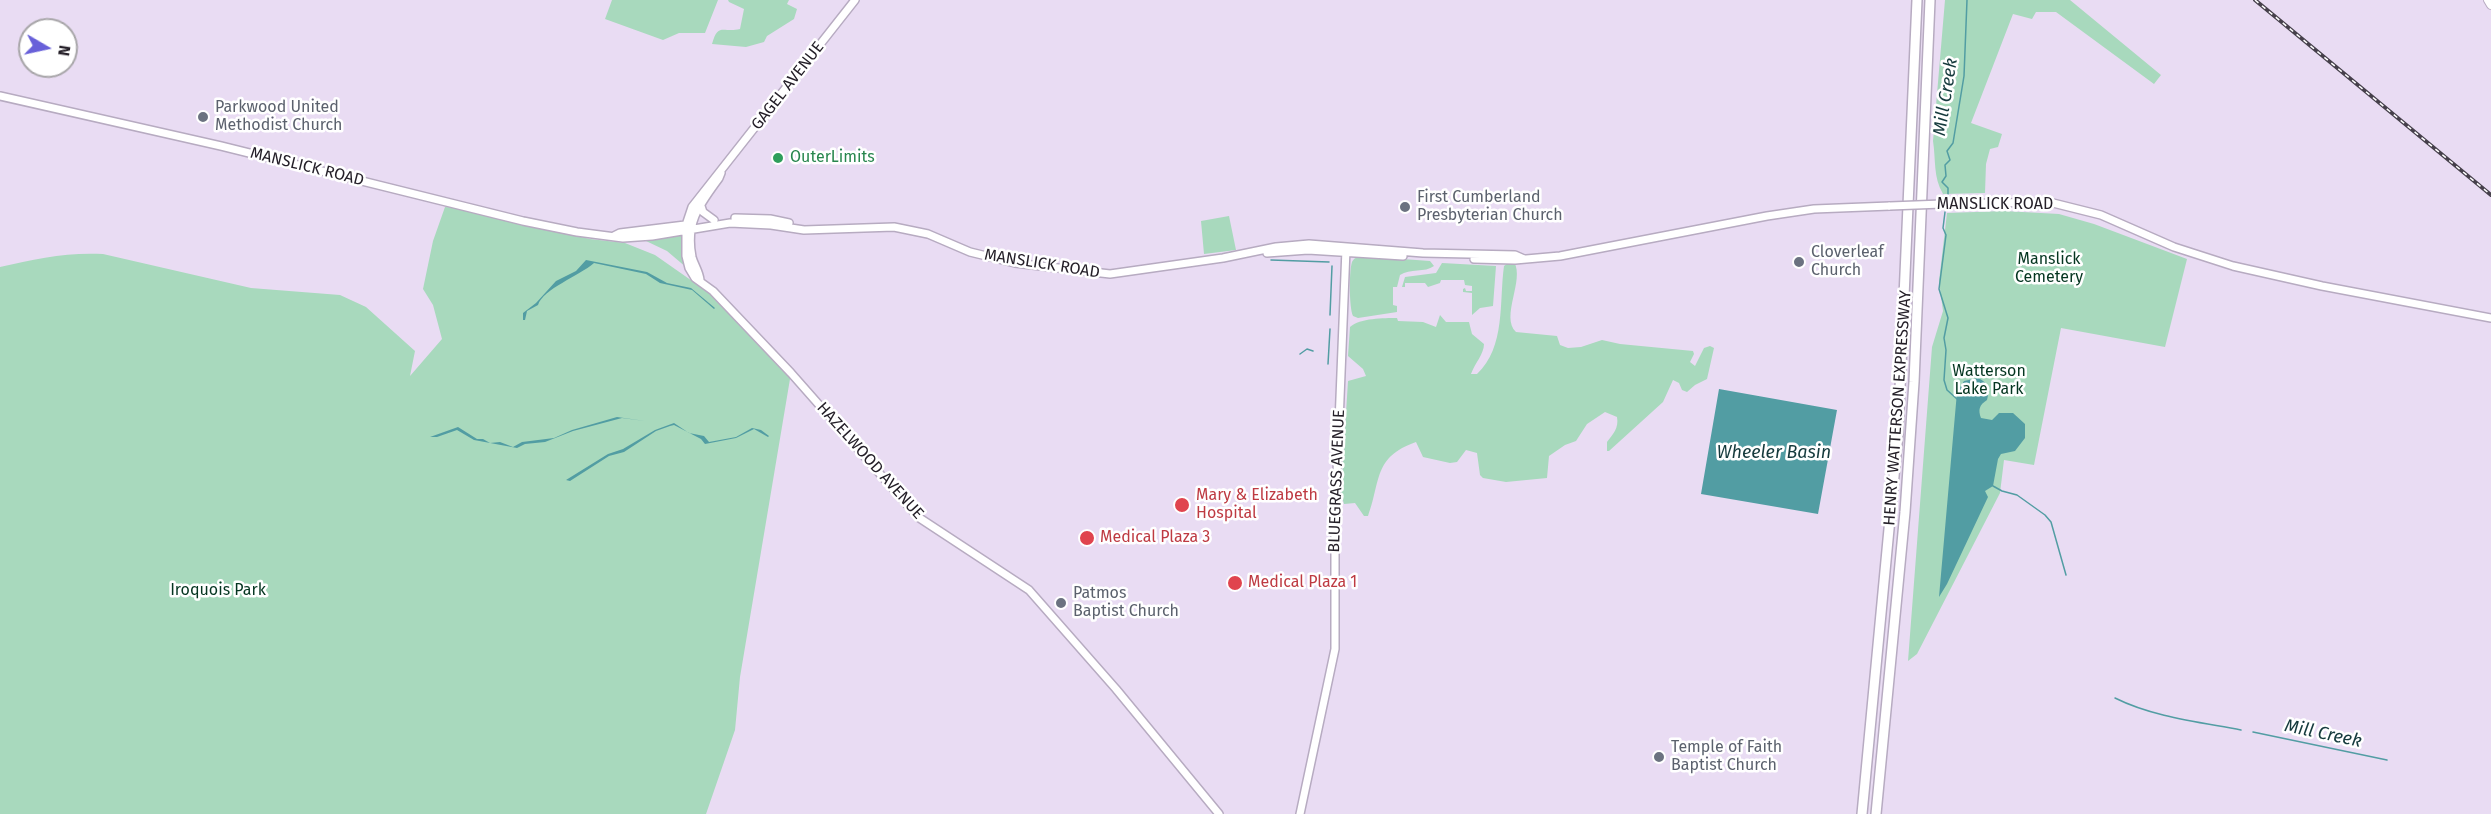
<!DOCTYPE html>
<html>
<head>
<meta charset="utf-8">
<style>
  body { margin:0 }
  #map { position:relative; width:2491px; height:814px; overflow:hidden; background:#e9dcf3; font-family:"Fira Sans",sans-serif }
  canvas { display:block }
  .north { position:absolute; left:18px; top:18px; width:60px; height:60px; box-sizing:border-box; background:#fff; border:2px solid #a8a6a9; border-radius:50%; rotate:99deg; font-size:16px; font-weight:700; line-height:24px; text-align:center; color:#252029 }
  .north::after { content:''; display:block; margin:auto; width:21px; height:27px; background:#6860d9; clip-path:polygon(50% 0,100% 100%,50% 72%,0 100%) }
</style>
</head>
<body>
<div id="map">
<canvas width="2491" height="814"></canvas>
<div class="north">N</div>
</div>
<script>
const c = document.querySelector('canvas').getContext('2d');
c.lineJoin = 'round';
function paint(path, color) {
  c.fillStyle = color;
  c.fill(path, 'evenodd');
}
function strokePath(path, color, width, dash) {
  c.strokeStyle = color;
  c.lineWidth = width;
  c.lineCap = dash ? 'butt' : 'round';
  c.setLineDash(dash || []);
  c.stroke(path);
}
function drawText(font, color, halo, rows, align = 'center') {
  c.font = font + ' "Fira Sans",sans-serif';
  c.lineWidth = 5;
  c.setLineDash([]);
  c.textBaseline = 'middle';
  c.strokeStyle = halo;
  c.fillStyle = color;
  for (const [text, x, y, turn = 0] of rows) {
    c.save();
    c.translate(x, y);
    c.rotate((+turn || 0) * Math.PI / 180);
    c.textAlign = isNaN(turn) ? turn : align;
    if (halo) c.strokeText(text, 0, 0);
    c.fillText(text, 0, 0);
    c.restore();
  }
}
paint(new Path2D(`
  M612 0H718L705 33H679L663 40 605 19Z
  M728 0H789L787 4 797 9 794 19 767 36 764 42 746 47 712 44C718 22 723 33 740 29L744 9 729 2Z
  M1945 0H2070L2161 75 2154 84 2056 12H2036L2032 19 2013 14 1971 123 2002 134 1998 147 1990 149 1986 164 1985 193 1943 194C1933 177 1936 160 1933 141Z
  M445 207 470 208 511 221 590 239 625 243 655 255 715 297 791 373 740 677 735 730 706 814H0V267C35 259 67 252 103 254L251 288 340 295 366 307 415 351 410 376 442 339 433 305 423 289 433 241Z
  M2004 211 2059 214 2094 224 2187 259 2165 347 2061 328 2034 465 2004 460 2000 493 1917 654 1908 661 1932 347 1943 311 1939 281 1947 213Z
  M1229 216 1236 250 1204 254 1201 221Z
  M683 233 687 268 667 251 646 241Z
  M1360 256 1430 261 1434 266C1425 273 1410 268 1400 275L1397 287H1393V305L1397 306V312L1358 318 1353 316C1349 307 1349 271 1352 262 1354 258 1356 258 1360 256Z
  M1514 262C1525 280 1500 317 1516 332L1557 336 1560 345 1568 348 1581 347 1602 340 1620 344 1693 351 1694 354 1690 362 1695 366 1704 348 1710 346 1714 348 1707 379 1695 385 1687 392 1682 390 1679 383 1673 380 1663 402 1609 451H1607V442C1613 434 1619 428 1617 417L1605 412 1587 424 1576 441 1565 445 1549 456 1547 478 1506 482 1483 478 1480 475 1477 453 1466 450 1457 462 1450 463 1423 457 1416 442C1373 457 1381 481 1368 516H1364L1355 503 1344 504 1341 494 1348 381 1366 376 1363 369 1348 356 1350 327C1360 318 1384 318 1397 318L1398 321 1423 322 1436 327 1440 315 1446 322H1469L1472 334 1484 344C1484 354 1475 363 1471 374H1477C1506 347 1499 301 1504 266L1508 263Z
  M1442 263 1496 266 1493 306 1480 308 1472 315V293L1463 292V289L1465 288 1466 291H1472V286L1465 285 1464 280H1441L1440 283 1428 287 1425 283H1405V287H1402L1405 277 1436 273Z`), '#a8d9bd');
paint(new Path2D(`
  M586 260 647 272 667 283 691 288 715 308 714 309 692 290 660 283 646 274 594 263C579 276 543 289 538 305L527 311 525 320H523V313L536 303 556 281 576 271Z
  M1978 378C1988 382 1990 390 1987 400 1979 405 1978 410 1981 418L1992 420 1999 413H2013L2025 424V438L2015 451 2001 454 1998 459 1993 486 1985 491 1988 497 1947 584 1939 597 1957 392 1964 381Z
  M1719 389 1837 410 1818 514 1701 494Z
  M617 417 645 421 622 418 573 431 545 442 525 444 517 448 474 440 457 430 437 437H430L458 427 477 439H483L490 443 500 442 513 447 522 442 554 438 572 430Z
  M674 423 689 433 704 436 709 442 736 437 752 428 761 430 769 436 768 437 754 429 736 438 705 444 701 439 674 425 670 426 656 431 624 452 609 456 570 481 566 480 608 454 623 449 655 430Z`), '#529da3');
strokePath(new Path2D(`
  M1948 194V188L1942 182 1946 176 1945 165 1950 160 1947 151 1953 143 1964 76 1967 0
  M1945 212 1943 228 1946 235 1939 289 1948 318 1944 338 1946 350 1944 380 1947 390 1957 399
  M1271 260 1329 262
  M1330 315 1332 266
  M1300 354 1307 349 1313 351
  M1328 364 1330 329
  M1993 486 2002 491 2017 495 2045 515 2051 522 2066 575
  M2115 698C2153 717 2199 722 2241 730
  M2253 732 2387 760`), '#529da3', 1.5);
const secondary = new Path2D(`
  M855 0 692 207 686 225V256L689 268 695 278 713 291 791 373 918 517 1029 590 1116 689 1219 814
  M0 96 221 146 523 221 577 232 623 238 652 236 730 223 771 225 804 230 894 227 928 234 970 252 1015 263 1110 274 1223 258 1276 247 1309 244 1423 253 1515 255 1524 259
  M700 203 703 212 714 220
  M1942 204 2049 202 2101 215 2174 247 2233 266 2322 286 2491 318
  M735 218 770 219 789 223
  M614 236 620 233 685 225
  M1267 253 1308 250 1403 256
  M1474 259 1515 260 1560 256 1767 216 1814 209 1890 206
  M700 280C699 271 694 265 692 257 685 222 700 204 719 178L721 173
  M1300 814 1335 649V522L1346 249`);
const primary = new Path2D(`
  M2488 0 2491 5`);
const highway = new Path2D(`
  M1862 814 1898 434 1917 0
  M1876 814 1905 512 1914 382 1930 0`);
strokePath(secondary, '#b7abc1', 10);
strokePath(primary, '#b7abc1', 10);
strokePath(highway, '#b7abc1', 12);
strokePath(secondary, '#fff', 7);
strokePath(primary, '#fff', 8);
strokePath(highway, '#fff', 9);
const rail = new Path2D(`
  M2255 0 2491 195`);
strokePath(rail, '#46404b', 4);
strokePath(rail, '#fff', 1.5, [4.5]);
const secondaryBridge = new Path2D(`
  M1890 206 1942 204`);
strokePath(secondaryBridge, '#b7abc1', 10, []);
strokePath(secondaryBridge, '#fff', 7);
for (const [x, y, r, color] of [
  [203,117,6,"#6b7280"],
  [778,158,6,"#2e9e5b"],
  [1405,207,6,"#6b7280"],
  [1799,262,6,"#6b7280"],
  [1182,505,8,"#e0444e"],
  [1087,538,8,"#e0444e"],
  [1235,583,8,"#e0444e"],
  [1061,603,6,"#6b7280"],
  [1659,757,6,"#6b7280"]
]) {
  const dot = new Path2D();
  dot.arc(x, y, r, 0, 2 * Math.PI);
  c.fillStyle = color;
  c.fill(dot);
  strokePath(dot, '#fff', 2);
}
drawText('16px', '#252029', '#fff', [
  ["GAGEL AVENUE",788,86,-52],
  ["MANSLICK ROAD",307,167,14],
  ["MANSLICK ROAD",1995,205],
  ["MANSLICK ROAD",1042,264,9],
  ["HENRY WATTERSON EXPRESSWAY",1898,408,-86],
  ["HAZELWOOD AVENUE",870,461,48],
  ["BLUEGRASS AVENUE",1337,481,-88]
]);
drawText('16px', '#5b616d', '#fff', [
  ["Parkwood United",215,108],
  ["Methodist Church",215,126],
  ["First Cumberland",1417,198],
  ["Presbyterian Church",1417,216],
  ["Cloverleaf",1811,253],
  ["Church",1811,271],
  ["Patmos",1073,594],
  ["Baptist Church",1073,612],
  ["Temple of Faith",1671,748],
  ["Baptist Church",1671,766]
], 'left');
drawText('16px', '#27864d', '#fff', [
  ["OuterLimits",790,158]
], 'left');
drawText('16px', '#043520', '#fff', [
  ["Manslick",2049,260],
  ["Cemetery",2049,278],
  ["Watterson",1989,372],
  ["Lake Park",1989,390],
  ["Iroquois Park",218,591]
]);
drawText('16px', '#be3a42', '#fff', [
  ["Mary & Elizabeth",1196,496],
  ["Hospital",1196,514],
  ["Medical Plaza 3",1100,538],
  ["Medical Plaza 1",1248,583]
], 'left');
drawText('italic 18px', '#153a3d', '#fff', [
  ["Mill Creek",1946,97,-81],
  ["Wheeler Basin",1774,453],
  ["Mill Creek",2323,734,12]
]);
</script>
</body>
</html>
